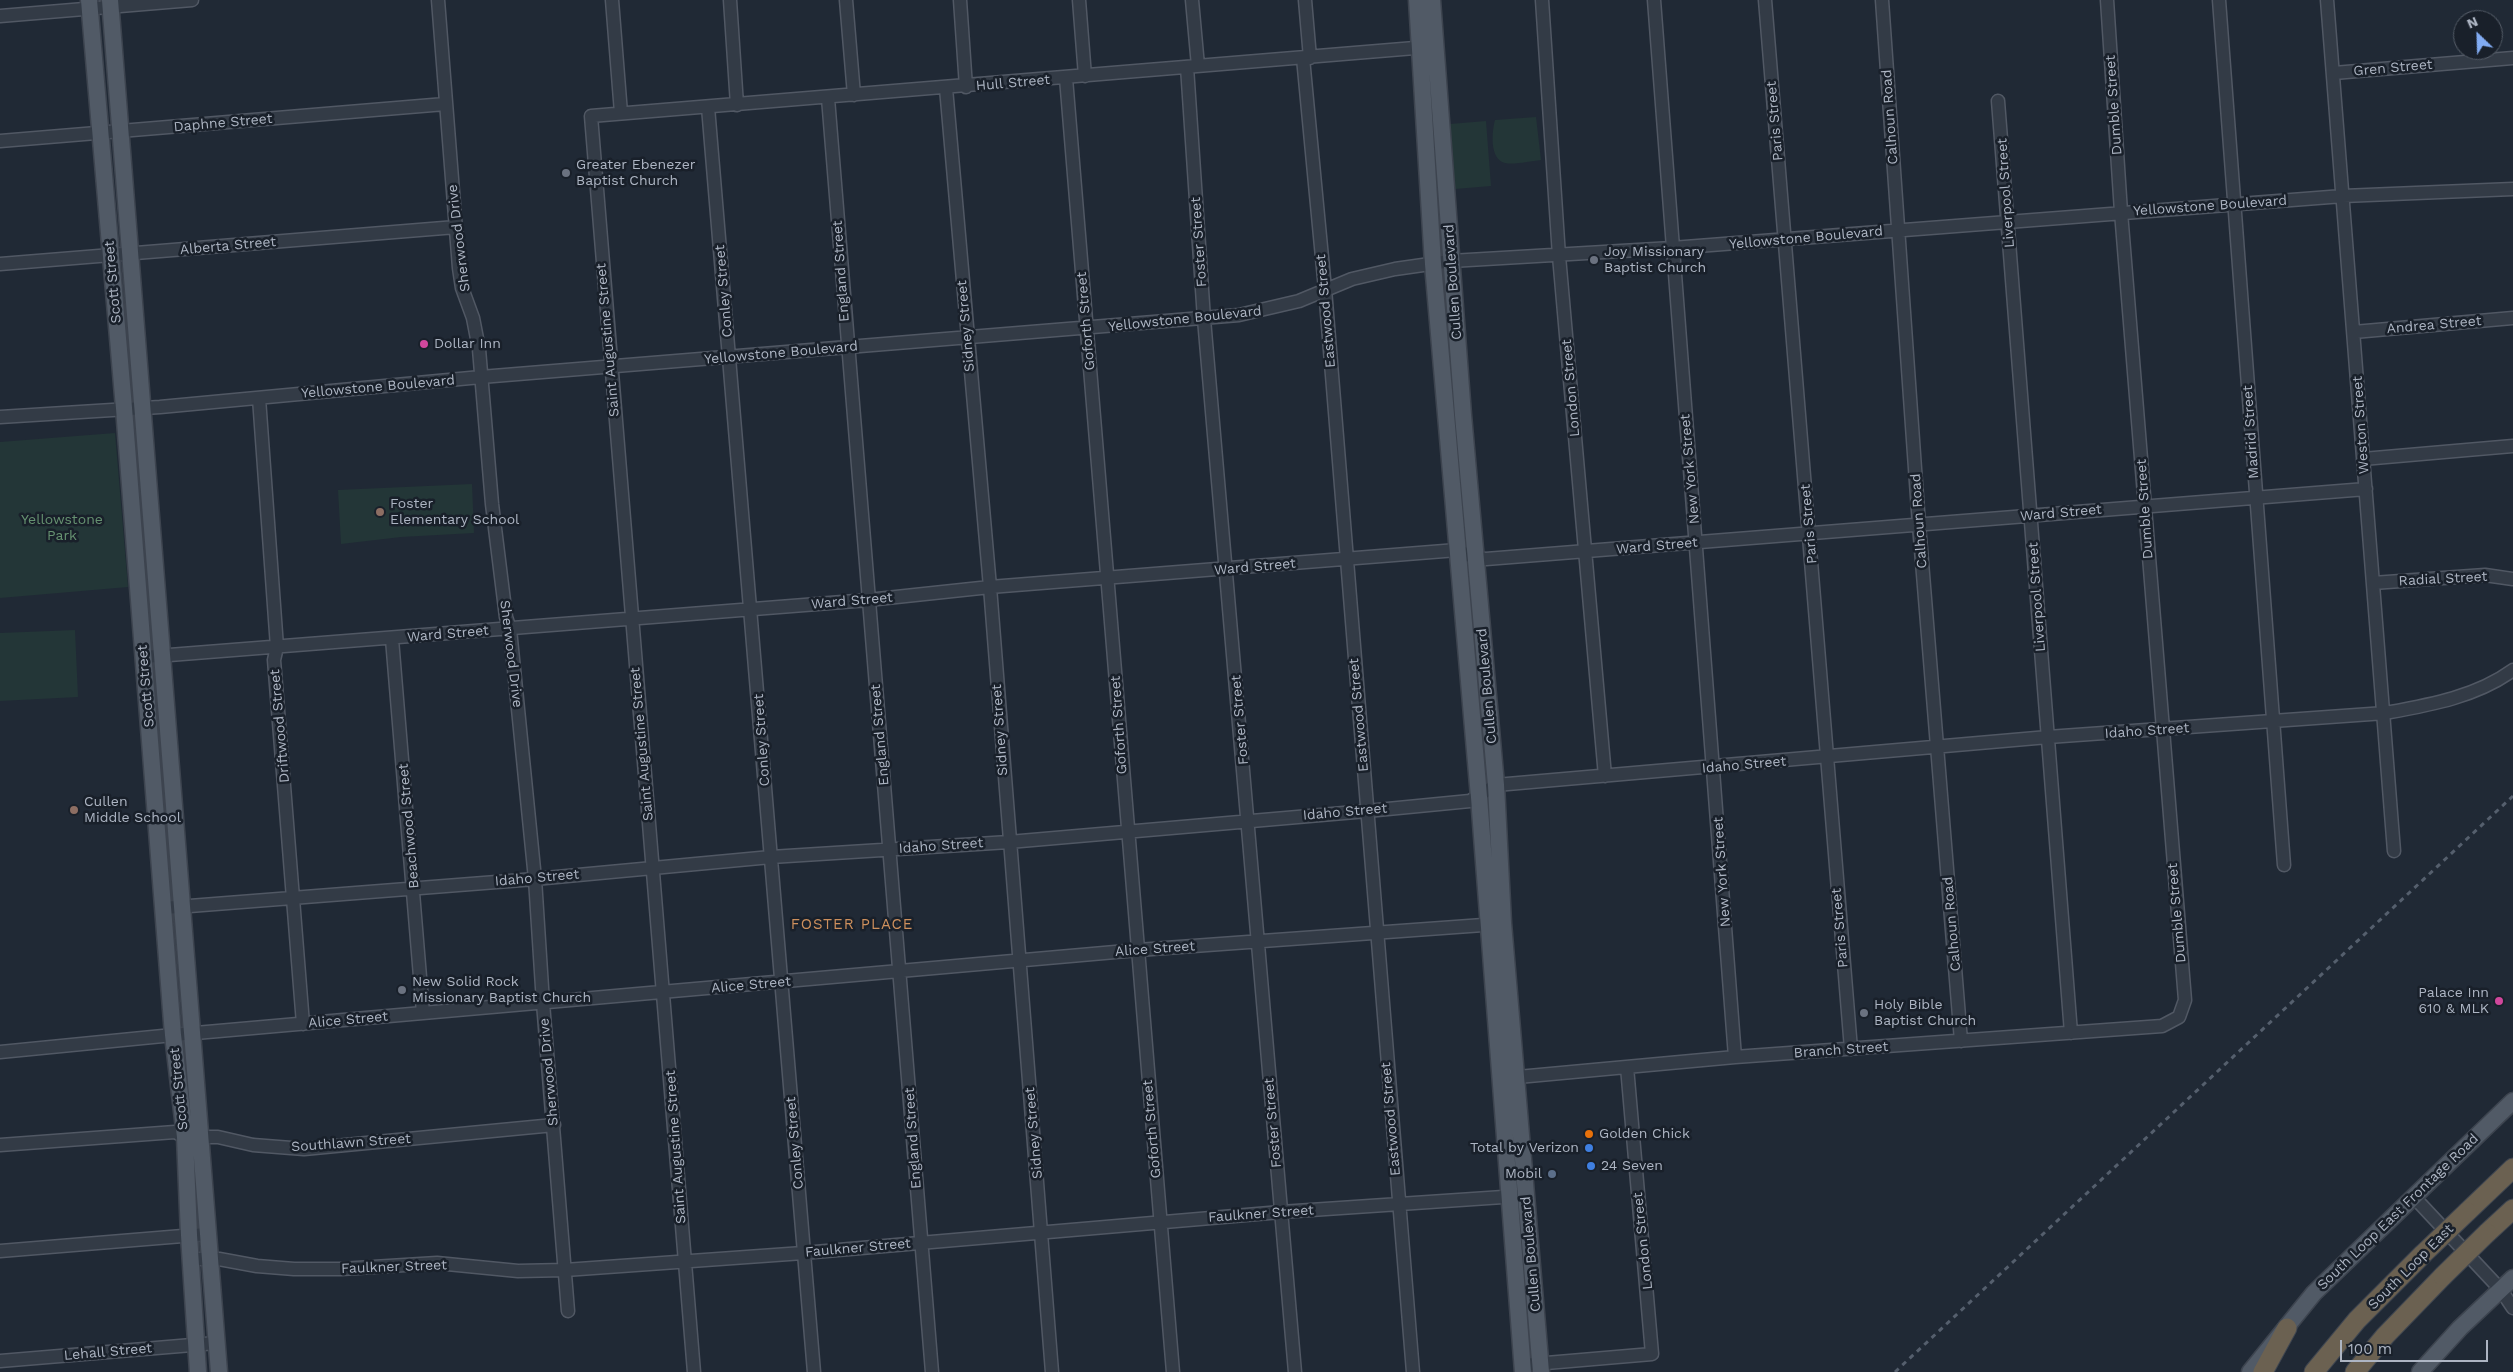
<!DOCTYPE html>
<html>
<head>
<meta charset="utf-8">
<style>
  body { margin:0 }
  #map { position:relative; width:2513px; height:1372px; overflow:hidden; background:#202935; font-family:"Work Sans",sans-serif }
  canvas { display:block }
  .north { position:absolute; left:2453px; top:10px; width:50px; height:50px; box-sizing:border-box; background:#19202a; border:1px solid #545c67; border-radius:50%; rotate:336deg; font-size:14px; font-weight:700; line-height:20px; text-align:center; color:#adb5c3 }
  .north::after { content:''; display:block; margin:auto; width:18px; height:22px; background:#82acf3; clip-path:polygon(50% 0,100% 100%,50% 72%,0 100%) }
  .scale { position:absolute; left:2340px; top:1340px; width:148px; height:22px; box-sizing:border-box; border:2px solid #adb5c3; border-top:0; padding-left:6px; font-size:15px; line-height:18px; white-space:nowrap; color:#adb5c3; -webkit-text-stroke:4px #19202a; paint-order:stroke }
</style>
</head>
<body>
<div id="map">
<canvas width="2513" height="1372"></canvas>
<div class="north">N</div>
<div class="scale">100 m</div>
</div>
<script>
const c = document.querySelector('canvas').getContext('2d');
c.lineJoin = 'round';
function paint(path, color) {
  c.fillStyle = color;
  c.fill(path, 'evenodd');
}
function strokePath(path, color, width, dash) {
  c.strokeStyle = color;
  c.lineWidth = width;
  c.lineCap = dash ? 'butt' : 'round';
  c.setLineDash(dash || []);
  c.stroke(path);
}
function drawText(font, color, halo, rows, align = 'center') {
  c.font = font + ' "Work Sans",sans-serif';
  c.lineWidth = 5;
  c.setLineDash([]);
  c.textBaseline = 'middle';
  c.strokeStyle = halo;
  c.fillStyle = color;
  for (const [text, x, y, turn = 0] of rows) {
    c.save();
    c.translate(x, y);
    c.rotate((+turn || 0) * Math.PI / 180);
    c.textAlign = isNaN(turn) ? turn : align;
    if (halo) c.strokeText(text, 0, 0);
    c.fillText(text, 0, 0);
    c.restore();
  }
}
paint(new Path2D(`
  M1536 117 1541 160C1530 161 1515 165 1505 163 1489 159 1492 131 1495 120Z
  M1486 121 1491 186 1455 189 1450 124Z
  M115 433 128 587 0 598V442Z
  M472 484 474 533 401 537 341 544 338 490Z
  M75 630 78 697 0 701V633Z`), '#233637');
const minor = new Path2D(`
  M438 0 459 268 462 288 473 318 479 349 492 504 506 617 510 629 535 879 543 1003 568 1311
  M612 0 621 113
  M730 0 737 105
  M846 0 854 95
  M960 0 966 87
  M1079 0 1085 76
  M1192 0 1198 66
  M1305 0 1310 58
  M1542 0 1559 256 1605 776
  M1654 0C1679 352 1710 704 1735 1057
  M1765 0 1851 1049
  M1882 0 1919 525 1961 1041
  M2219 0 2284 865
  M2327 0 2394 851
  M0 16 192 0
  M1303 58 1325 289 1413 1372
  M1187 67 1204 319 1295 1372
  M2334 73 2513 58
  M1066 78 1173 1372
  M946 88 990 587 1052 1372
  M828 98 932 1372
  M1998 101 2071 1033
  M708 107 814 1372
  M0 141 445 104
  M0 264 456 227
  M2354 332 2513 318
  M259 398 277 647 274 660 303 1024
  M0 417 160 407 481 377 1239 315 1299 301 1352 279 1395 269 1451 261 1672 248 2343 196 2513 189
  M2363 459 2513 446
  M2373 583 2485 575 2513 579
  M392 639 423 1013
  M144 657 868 600 990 587 1457 550 1475 558 1486 559 2366 489
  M164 908 535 879 771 857 1009 842 1367 811 1470 801 1496 785 2048 737 2385 713C2429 705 2476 697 2513 670
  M0 1052 173 1035 1138 950 1497 924
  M1507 1078 1735 1057 2162 1026 2179 1017 2185 1000 2121 212 2107 0
  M0 1145 175 1132 185 1137H218L253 1145 304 1149 554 1125
  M2413 1196 2501 1290 2513 1308
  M0 1251 207 1234
  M190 1259H219L257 1266 294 1269H341L437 1263 518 1271 565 1270 803 1253 1281 1212 1518 1196
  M0 1361 216 1343
  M1523 1365 1652 1354 1627 1067
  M694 1372 591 116 1427 47`);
const major = new Path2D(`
  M89 0 124 408 173 1035 185 1137 189 1235 198 1372
  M110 0 219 1372
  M1417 0 1433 264 1479 797 1523 1372
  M1432 0 1463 415 1496 785 1503 923 1541 1372
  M2250 1372 2314 1293 2513 1101
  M2420 1372 2460 1328 2513 1278`);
const highway = new Path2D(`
  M2467 1212 2513 1168
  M2487 1233 2513 1209
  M2263 1372 2287 1328
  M2314 1372 2357 1320 2423 1254
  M2355 1372 2385 1336 2443 1276`);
strokePath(minor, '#515864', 15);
strokePath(major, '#3d444f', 19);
strokePath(highway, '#3e4550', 21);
strokePath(minor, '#333b46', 12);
strokePath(major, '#515a66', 16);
strokePath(highway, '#6b6151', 19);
strokePath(new Path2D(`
  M1895 1372 2513 796`), '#555f6d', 3, [5, 5]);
const highwayBridge = new Path2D(`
  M2423 1254 2467 1212
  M2443 1276 2487 1233`);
strokePath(highwayBridge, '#3e4550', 21, []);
strokePath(highwayBridge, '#6b6151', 19);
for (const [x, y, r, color] of [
  [566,173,5,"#6b7280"],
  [1594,260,5,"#6b7280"],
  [424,344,5,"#d1479c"],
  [380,512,5,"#8d6e63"],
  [74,810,5,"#8d6e63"],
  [402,990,5,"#6b7280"],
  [2499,1001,5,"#d1479c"],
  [1864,1013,5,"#6b7280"],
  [1589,1134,5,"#e8710a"],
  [1589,1148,5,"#3f7fe0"],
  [1591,1166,5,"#3f7fe0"],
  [1552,1174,5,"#5c6f8a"]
]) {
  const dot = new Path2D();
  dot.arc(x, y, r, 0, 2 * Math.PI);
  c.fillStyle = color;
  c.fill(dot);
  strokePath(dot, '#19202a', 2);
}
drawText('14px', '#adb5c3', '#19202a', [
  ["Gren Street",2393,68,-5],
  ["Hull Street",1013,83,-5],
  ["Dumble Street",2114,105,-94],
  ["Calhoun Road",1890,117,-94],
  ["Paris Street",1775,121,-95],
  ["Daphne Street",223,123,-5],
  ["Liverpool Street",2006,193,-94],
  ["Yellowstone Boulevard",2210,206,-4],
  ["Sherwood Drive",459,238,-97],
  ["Yellowstone Boulevard",1806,238,-5],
  ["Foster Street",1199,242,-94],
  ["Alberta Street",228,246,-5],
  ["England Street",841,271,-94],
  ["Scott Street",113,282,-95],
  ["Cullen Boulevard",1453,282,-94],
  ["Conley Street",724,291,-95],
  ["Eastwood Street",1326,311,-95],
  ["Yellowstone Boulevard",1185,319,-6],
  ["Goforth Street",1086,321,-95],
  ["Andrea Street",2434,325,-5],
  ["Sidney Street",966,326,-95],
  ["Saint Augustine Street",608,340,-95],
  ["Yellowstone Boulevard",781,353,-5],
  ["Yellowstone Boulevard",378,387,-5],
  ["London Street",1571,388,-95],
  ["Weston Street",2361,425,-94],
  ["Madrid Street",2251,432,-94],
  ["New York Street",1690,469,-95],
  ["Dumble Street",2145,509,-94],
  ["Ward Street",2061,513,-5],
  ["Calhoun Road",1919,521,-94],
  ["Paris Street",1809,524,-95],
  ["Ward Street",1657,546,-5],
  ["Ward Street",1255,567,-5],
  ["Radial Street",2443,579,-3],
  ["Liverpool Street",2037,597,-94],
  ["Ward Street",852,601,-5],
  ["Ward Street",448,634,-5],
  ["Sherwood Drive",511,654,83],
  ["Scott Street",146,686,-95],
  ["Cullen Boulevard",1487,686,-95],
  ["Eastwood Street",1359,715,-95],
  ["Foster Street",1240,720,-95],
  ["Goforth Street",1119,725,-94],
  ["Driftwood Street",280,726,-95],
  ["Sidney Street",1000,730,-94],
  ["Idaho Street",2147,731,-4],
  ["England Street",880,735,-95],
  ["Conley Street",762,740,-94],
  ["Saint Augustine Street",642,744,-95],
  ["Idaho Street",1744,765,-5],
  ["Idaho Street",1345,812,-5],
  ["Beachwood Street",409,826,-95],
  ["Idaho Street",941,846,-4],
  ["New York Street",1722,872,-94],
  ["Idaho Street",537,878,-5],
  ["Dumble Street",2177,913,-95],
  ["Calhoun Road",1952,924,-95],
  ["Paris Street",1840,928,-95],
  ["Alice Street",1155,949,-4],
  ["Alice Street",751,985,-5],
  ["Alice Street",348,1020,-5],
  ["Branch Street",1841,1050,-4],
  ["Sherwood Drive",549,1072,-95],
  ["Scott Street",179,1089,-96],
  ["Eastwood Street",1391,1119,-95],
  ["Foster Street",1273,1123,-95],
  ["Goforth Street",1152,1129,-95],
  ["Sidney Street",1034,1133,-95],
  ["England Street",913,1138,-94],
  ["Southlawn Street",351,1143,-4],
  ["Conley Street",795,1143,-95],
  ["Saint Augustine Street",676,1147,-94],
  ["South Loop East Frontage Road",2398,1212,-44],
  ["Faulkner Street",1261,1214,-4],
  ["London Street",1643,1241,-96],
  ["Faulkner Street",858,1248,-5],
  ["Cullen Boulevard",1531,1254,-95],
  ["Faulkner Street",394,1267,-2],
  ["South Loop East",2411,1267,-45],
  ["Lehall Street",108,1352,-5]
]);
drawText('14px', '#adb5c3', '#19202a', [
  ["Greater Ebenezer",576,165],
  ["Baptist Church",576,181],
  ["Joy Missionary",1604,252],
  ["Baptist Church",1604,268],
  ["Dollar Inn",434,344],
  ["Foster",390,504],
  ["Elementary School",390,520],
  ["Cullen",84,802],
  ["Middle School",84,818],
  ["New Solid Rock",412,982],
  ["Missionary Baptist Church",412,998],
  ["Palace Inn",2489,993,"right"],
  ["610 & MLK",2489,1009,"right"],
  ["Holy Bible",1874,1005],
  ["Baptist Church",1874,1021],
  ["Golden Chick",1599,1134],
  ["Total by Verizon",1579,1148,"right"],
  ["24 Seven",1601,1166],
  ["Mobil",1542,1174,"right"]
], 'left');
drawText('14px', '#669271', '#19202a', [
  ["Yellowstone",62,520],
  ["Park",62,536]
]);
c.letterSpacing = '1px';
drawText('15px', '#ce905d', '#19202a', [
  ["FOSTER PLACE",852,925]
]);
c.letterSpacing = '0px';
</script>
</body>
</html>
